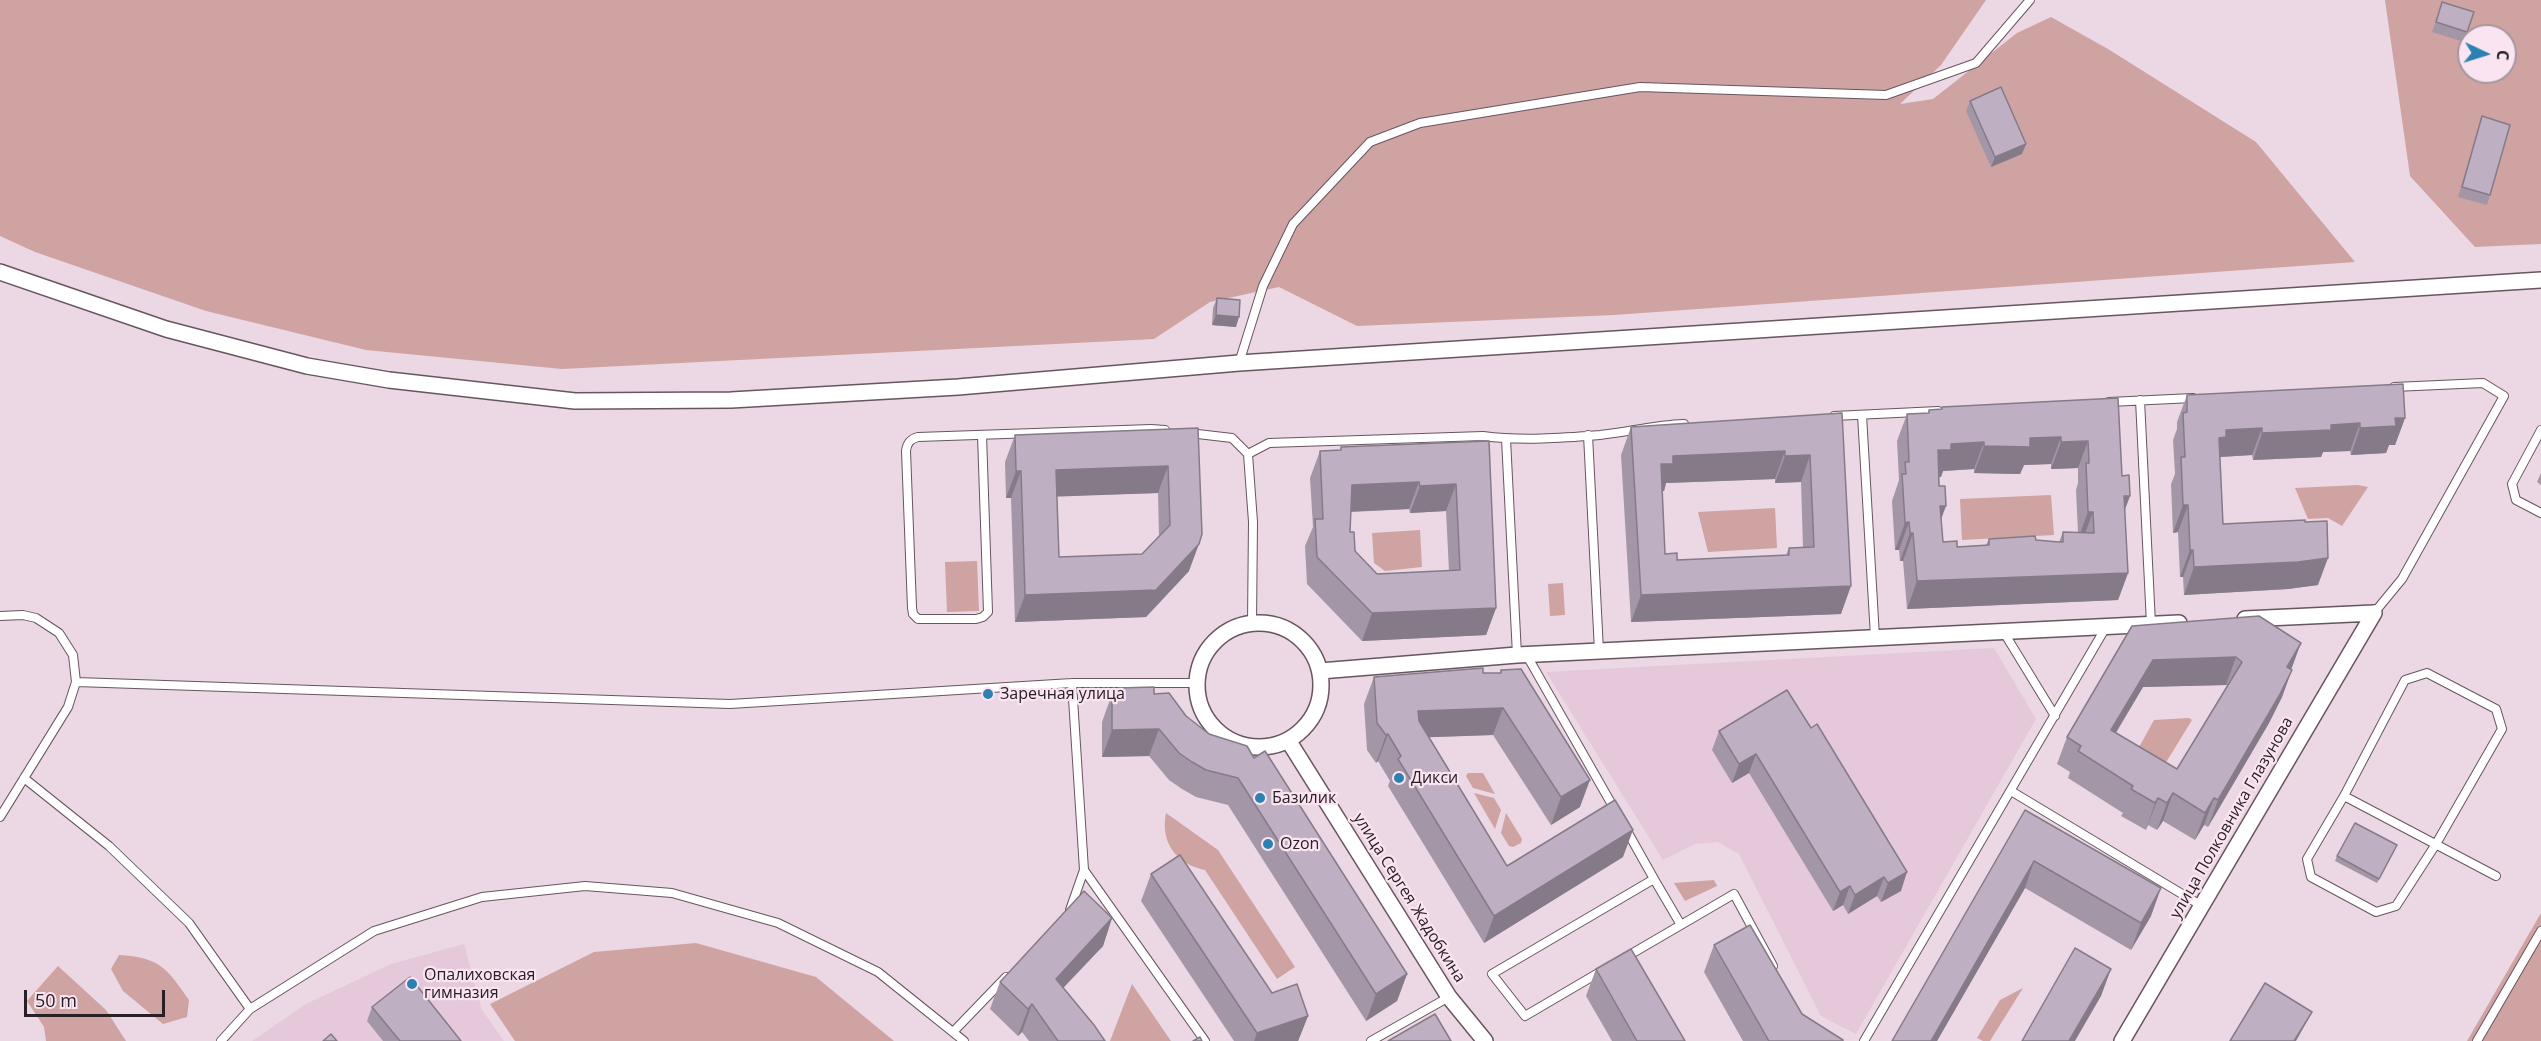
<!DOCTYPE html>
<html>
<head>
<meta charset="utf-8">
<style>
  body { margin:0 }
  #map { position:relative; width:2541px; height:1041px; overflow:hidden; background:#ecd7e4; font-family:"Open Sans",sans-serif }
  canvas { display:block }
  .north { position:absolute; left:2457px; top:24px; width:60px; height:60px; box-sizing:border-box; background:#fae4f1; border:2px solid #a6969f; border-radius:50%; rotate:94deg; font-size:16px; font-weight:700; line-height:24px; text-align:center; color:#282025 }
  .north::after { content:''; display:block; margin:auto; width:21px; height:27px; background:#2b81b0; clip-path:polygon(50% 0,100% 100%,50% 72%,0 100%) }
  .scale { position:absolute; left:24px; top:990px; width:141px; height:27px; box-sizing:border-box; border:3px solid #282025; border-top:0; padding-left:8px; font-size:18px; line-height:21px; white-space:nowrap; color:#282025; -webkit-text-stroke:4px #fae4f1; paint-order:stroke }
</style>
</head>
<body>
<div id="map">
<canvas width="2541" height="1041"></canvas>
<div class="north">С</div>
<div class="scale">50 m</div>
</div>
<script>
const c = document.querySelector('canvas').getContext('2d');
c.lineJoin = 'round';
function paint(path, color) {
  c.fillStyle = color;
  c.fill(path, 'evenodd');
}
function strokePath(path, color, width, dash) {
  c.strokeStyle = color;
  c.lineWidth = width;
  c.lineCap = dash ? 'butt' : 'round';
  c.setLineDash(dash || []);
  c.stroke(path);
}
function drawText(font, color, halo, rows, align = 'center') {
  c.font = font + ' "Open Sans",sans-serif';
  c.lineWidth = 4.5;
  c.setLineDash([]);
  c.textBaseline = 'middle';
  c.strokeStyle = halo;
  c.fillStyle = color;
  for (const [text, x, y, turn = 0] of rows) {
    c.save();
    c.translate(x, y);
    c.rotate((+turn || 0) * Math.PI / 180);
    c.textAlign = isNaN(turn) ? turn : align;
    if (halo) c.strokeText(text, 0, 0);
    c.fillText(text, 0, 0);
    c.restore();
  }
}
paint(new Path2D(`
  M1994 648 2036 719 1856 1034 1821 1016 1739 854 1718 842 1695 844 1663 860 1546 672Z
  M464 944 482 1010 504 1041H252L306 1004 391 964Z`), '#e5c9da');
paint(new Path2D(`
  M0 0H1986L1941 65 1900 104 1933 99 2017 33 2051 17 2108 49 2256 142 2355 262 1614 315 1357 326 1279 287 1210 302 1154 339 562 369 366 350 206 311 35 252 0 236Z
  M2385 0H2541V244L2475 247 2410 176ZM2469 36H2505V72H2469Z
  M2358 485 2368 487 2342 526 2328 518 2308 519 2295 488Z
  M2051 495 2054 535 1962 540 1960 499Z
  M1775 508 1777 548 1708 552 1698 512Z
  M1420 530 1422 567 1385 571 1374 563 1372 533Z
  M977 561 979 611 947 612 945 562Z
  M1563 583 1565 615 1550 616 1548 584Z
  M2189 718 2192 720 2165 764 2138 749 2154 720Z
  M1468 773H1483L1495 794 1473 788 1466 776Z
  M1474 793 1494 798 1501 810 1495 829Z
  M1166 813 1218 850 1295 967 1277 979 1205 870C1176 864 1160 842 1166 813Z
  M1506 813 1522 839 1521 843 1513 847 1509 846 1501 833Z
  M1714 880 1717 886 1685 901 1674 883Z
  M2541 913V1041H2467Z
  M696 943 816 977 894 1041H515L490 1004 594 952Z
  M119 955C159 957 167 968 189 1000L187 1017 163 1024 123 991 111 969Z
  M58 966 106 1010 126 1041H46L44 1027 27 1001Z
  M1132 984 1171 1041H1110Z
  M2023 988 1990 1041H1983L1977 1038 2000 1000Z`), '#cfa3a1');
const lane = new Path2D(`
  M1239 363 1263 286 1293 224 1370 142 1420 123 1640 87 1886 95 1976 63 2030 0
  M2140 400 2151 624
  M2109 402 2193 398
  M1862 415 1875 637
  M1834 416 1938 411
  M2541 430 2512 484 2516 500 2541 513
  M1189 433 1232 438 1248 454 1253 522 1252 623
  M982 435 988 612 983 617 976 619H918L913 614 912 608 906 451C907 443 910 439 918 437L1151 429 1165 430
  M1588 435 1599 651
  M1506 439 1517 655
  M1248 454 1269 443 1483 436C1521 441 1562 438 1600 435 1628 432 1655 425 1684 424
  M2374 613 2402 579 2504 396 2483 383 2394 387
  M0 616 23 615 36 618 59 633 73 655 76 682 68 707 0 817
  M2003 631 2055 716
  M1526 654 1615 810
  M2427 673 2496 709 2502 729 2436 844 2396 906 2376 912 2311 877 2307 859 2344 796 2405 680Z
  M76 682 730 704 1072 683H1196
  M24 778 109 846 189 923 250 1009
  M2011 791 2202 906
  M2344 796 2496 876
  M1627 831 1654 879
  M1084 870 1205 1041
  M1070 910 1084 870 1072 683
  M1626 957 1734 894 1773 966
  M1600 972 1525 1016 1492 974 1654 879 1681 925
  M954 1031 1006 977
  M221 1041 250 1009 374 931 482 897 585 886 672 893 778 923 878 972 964 1041
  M1371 1041 1449 997
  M1864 1041 2106 627
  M2477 1041 2541 931`);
const street = new Path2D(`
  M0 272 166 329 307 366 389 380 575 401 731 400 958 387 1239 363 2541 280
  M2245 619 2374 613
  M1197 685a62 62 0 1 1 124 0a62 62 0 1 1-124 0Z
  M1320 671 1517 655 2179 623
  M1288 740 1449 997 1485 1041
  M2122 1041 2374 613`);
strokePath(lane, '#675560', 10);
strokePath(street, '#675560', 18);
strokePath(lane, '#fff', 8);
strokePath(street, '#fff', 15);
paint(new Path2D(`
  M2442 2 2467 32 2464 42 2432 32Z
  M1970 101 2022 154 1991 167 1966 111Z
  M2482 116 2490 195 2487 205 2458 197Z
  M1217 298 1236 327 1212 325 1213 308Z
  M2187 395 2405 418 2395 445H2389L2386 453 2351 455 2350 451 2323 452 2321 457 2253 460 2252 455 2220 457 2223 524 2318 585 2288 589 2184 595 2183 577H2180L2178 532 2173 533 2171 484 2175 474 2173 440 2177 429V422Z
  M2118 398 2122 476 2130 496 2124 510 2128 573 2118 600 1907 609 1903 561H1900L1899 550H1895L1892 501 1899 480 1897 441 1907 414 1928 413 1929 410 1942 409V407ZM2051 464V469L2078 468V483L2076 490 2078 533 2063 532 2059 542 1989 539 1986 545 1957 547 1943 542 1941 520 1939 477H1941L1943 471 1974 469V473L2020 474 2024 465Z
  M1842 413 1841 614 1631 622 1621 455 1631 427ZM1775 479V483L1801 482 1803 548H1789L1786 555 1677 560 1665 554 1662 491H1664L1666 483Z
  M1198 428 1189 571 1146 617 1015 622 1011 498H1006L1005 462 1015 435ZM1158 493 1159 536 1142 554 1059 557 1057 496Z
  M1489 441 1496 608 1486 635 1362 641 1307 584 1305 546 1313 527 1310 478 1320 451 1340 450 1341 447ZM1409 509 1410 513 1446 511 1449 571 1377 574 1355 551 1350 532 1351 512Z
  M2541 473V485L2537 482Z
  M2132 626 2291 670 2282 697 2269 723 2208 827 2204 825 2195 840 2163 821 2157 830 2148 825 2146 830 2121 816 2123 813 2068 778 2070 772 2057 764 2067 737ZM2226 685 2228 686 2177 769 2116 733 2143 687Z
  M1501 670 1580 807 1551 825 1493 735 1429 737 1507 866 1623 857 1484 943 1388 786 1390 781 1378 761 1376 763 1367 750 1364 704 1374 677 1500 673Z
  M1118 688 1154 694 1209 734 1254 758 1407 974 1397 1001 1366 1021 1228 805 1196 797 1182 789 1169 780 1149 756 1102 757V722L1112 694H1115Z
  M1787 690 1901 891 1881 902 1877 896 1848 914 1843 905 1833 911 1749 773 1732 783 1712 750 1719 731Z
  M2025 810 2151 916 2131 950 2025 888 1937 1041H1892Z
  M2395 850 2377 883 2335 861 2337 856Z
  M1151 874 1272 993 1308 1016 1298 1041H1234L1141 901Z
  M1112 918 1103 946 1063 988 1105 1041H1029L1022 1032 1018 1036 990 1009 1000 982Z
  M1714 945 1802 1014 1843 1041H1743L1704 972Z
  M1596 969 1685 1041H1612L1586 996Z
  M372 1007 461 1041H383L367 1021Z`), '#a397a7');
paint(new Path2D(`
  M2026 144 2022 154 1991 167 1995 157Z
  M1216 315 1239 317 1236 327 1212 325Z
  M2395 418H2405L2395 445H2389L2386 453 2351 455 2360 428Z
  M2360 423 2350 451 2323 452 2321 457 2253 460 2262 433 2331 425Z
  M2262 428 2252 455 2219 457V438L2226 430Z
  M2061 437 2051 464 2024 465 2020 474 1974 473 1984 446 2030 438Z
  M2088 441 2078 468 2051 469 2061 442Z
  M1984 442 1974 469 1943 471 1941 477H1928L1938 450 1951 444Z
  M1785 451 1775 479 1666 483 1664 491H1651L1661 464 1673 456Z
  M1810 455 1801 482 1775 483 1785 456Z
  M1168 466 1158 493 1046 497 1056 470Z
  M1016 471H1021L1011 498H1006Z
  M1419 482 1409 509 1342 512 1352 485Z
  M1456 484 1446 511 1410 513 1420 486Z
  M2124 496H2130L2120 523Z
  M2183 505H2188L2178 532 2173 533Z
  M1940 506H1946L1936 533Z
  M2088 512H2093L2083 539H2078Z
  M1909 522 1899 550H1895L1905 523Z
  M1910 533H1913L1903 561H1900Z
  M1199 544 1189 571 1146 617 1015 622 1025 595Z
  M2190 550H2193L2183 577H2180Z
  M2328 558 2318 585 2288 589 2184 595 2194 567Z
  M2128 573 2118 600 1907 609 1917 581Z
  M1851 586 1841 614 1631 622 1641 595Z
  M1496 608 1486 635 1362 641 1372 613Z
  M2301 643 2291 670 2287 667Z
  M2236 657 2226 685 2143 687 2101 757 2111 730 2153 660Z
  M2292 670 2282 697 2269 723 2208 827 2218 800Z
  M1503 708 1493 735 1408 738 1418 711Z
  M1159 729 1149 756 1102 757 1112 730Z
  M1388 734 1378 761 1376 763 1386 735Z
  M1756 754 1749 773 1732 783 1739 764Z
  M1590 780 1580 807 1551 825 1561 797Z
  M2173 793 2163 821 2157 830 2167 803Z
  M2158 798 2148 825 2146 830 2155 803Z
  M2214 798 2204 825 2195 840 2205 813Z
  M1633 830 1623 857 1484 943 1494 916Z
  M2034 861 2025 888 1937 1041H1931Z
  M1907 872 1901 891 1881 902 1888 883Z
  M1884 877 1877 896 1848 914 1855 895Z
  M1850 886 1843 905 1833 911 1840 892Z
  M2161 888 2151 916 2131 950 2141 923Z
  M1112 918 1103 946 1046 1006 1056 979Z
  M2111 969 2101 996 2075 1041H2069Z
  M1407 974 1397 1001 1366 1021 1376 994Z
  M1032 1004 1022 1032 1018 1036 1028 1009Z
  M2312 1012 2310 1016 2296 1041H2294Z
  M1308 1016 1298 1041H1254L1257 1033Z`), '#857b88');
const building = new Path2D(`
  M2442 2 2474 12 2467 32 2436 22Z
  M2001 87 2026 144 1995 157 1970 101Z
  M2482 116 2510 125 2490 195 2462 187Z
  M1217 298 1240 300 1239 317 1216 315Z
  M2403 384 2405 418H2395L2396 426 2360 428V423L2331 425V430L2262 433V428L2226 430V437L2219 438 2223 524 2305 520V522L2327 521 2328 558 2298 562 2194 567 2193 550H2190L2188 505H2183L2181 457H2185L2183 413 2187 412V395Z
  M2118 398 2122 476 2129 475 2130 496H2124L2128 573 1917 581 1913 533H1910L1909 522 1905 523 1902 474H1906L1905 462H1909L1907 414 1929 413V410L1942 409V407ZM2061 437V442L2088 441 2089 463H2086L2088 512H2093L2094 533 2063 532V542H2059L2036 540 2035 536 1989 539V545L1957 547V541L1943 542 1940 506H1946L1945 486H1939L1938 450H1951V444L1984 442V446L2030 447V438Z
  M1842 413 1851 586 1641 595 1631 427ZM1785 451V456L1810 455 1814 547 1789 548V555L1677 560V553L1665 554 1661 464H1673V456Z
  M1198 428 1202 534 1199 544 1156 590 1025 595 1021 471H1016L1015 435ZM1168 466 1170 525 1142 554 1059 557 1056 470Z
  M1489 441 1496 608 1372 613 1317 557 1315 519H1323L1320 451 1341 450V447ZM1419 482 1420 486 1456 484 1460 570 1377 574 1355 551 1354 532H1350L1352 485Z
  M2259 616 2301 643 2287 667 2292 670 2279 696 2218 800 2214 798 2205 813 2173 793 2167 803 2158 798 2155 803 2131 789 2133 786 2078 751 2081 746 2067 737 2132 626ZM2236 657 2242 662 2177 769 2111 730 2153 660Z
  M1483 668V673H1501V670L1521 669 1590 780 1561 797 1503 708 1418 711 1419 721 1507 866 1615 800 1633 830 1494 916 1398 759 1401 756 1388 734 1386 735 1377 723 1374 677Z
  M1154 687V694L1169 693 1186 716 1209 734 1247 746 1254 758 1265 751 1407 974 1376 994 1238 778 1206 770 1192 762 1179 753 1159 729 1112 730V694H1118V688Z
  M1787 690 1811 728 1817 724 1907 872 1888 883 1884 877 1855 895 1850 886 1840 892 1756 754 1739 764 1719 731Z
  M2025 810 2161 888 2141 923 2034 861 1931 1041H1892Z
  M2355 823 2397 845 2379 879 2337 856Z
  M1180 855 1272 993 1297 984 1308 1016 1257 1033 1151 874Z
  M1084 891 1112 918 1056 979 1094 1025 1105 1041H1058L1032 1004 1028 1009 1000 982Z
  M1750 925 1802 1014 1843 1040V1041H1769L1714 945Z
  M2075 948 2111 969 2069 1041H2022Z
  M1631 949 1685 1041H1637L1596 969Z
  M410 977 461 1041H400L372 1007Z
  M2265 983 2312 1012 2294 1041H2230Z
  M1435 1014 1451 1041H1388Z
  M331 1034 337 1041H323Z
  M1200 1037 1202 1041H1193Z`);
paint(building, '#beb0c2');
strokePath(building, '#857b88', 1.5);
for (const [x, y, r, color] of [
  [988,694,6,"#2b81b0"],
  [1399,778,6,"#2b81b0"],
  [1260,798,6,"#2b81b0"],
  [1268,844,6,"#2b81b0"],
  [412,984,6,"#2b81b0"]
]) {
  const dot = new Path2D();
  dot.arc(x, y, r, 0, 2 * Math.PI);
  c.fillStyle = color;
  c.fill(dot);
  strokePath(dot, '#fae4f1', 2);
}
drawText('16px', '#282025', '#fae4f1', [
  ["Заречная улица",1000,694],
  ["Дикси",1411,778],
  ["Базилик",1272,798],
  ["Ozon",1280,844],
  ["Опалиховская",424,975],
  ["гимназия",424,993]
], 'left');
drawText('16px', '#282025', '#fae4f1', [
  ["улица Полковника Глазунова",2232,818,-60],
  ["улица Сергея Жадобкина",1409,898,58]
]);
</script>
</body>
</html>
